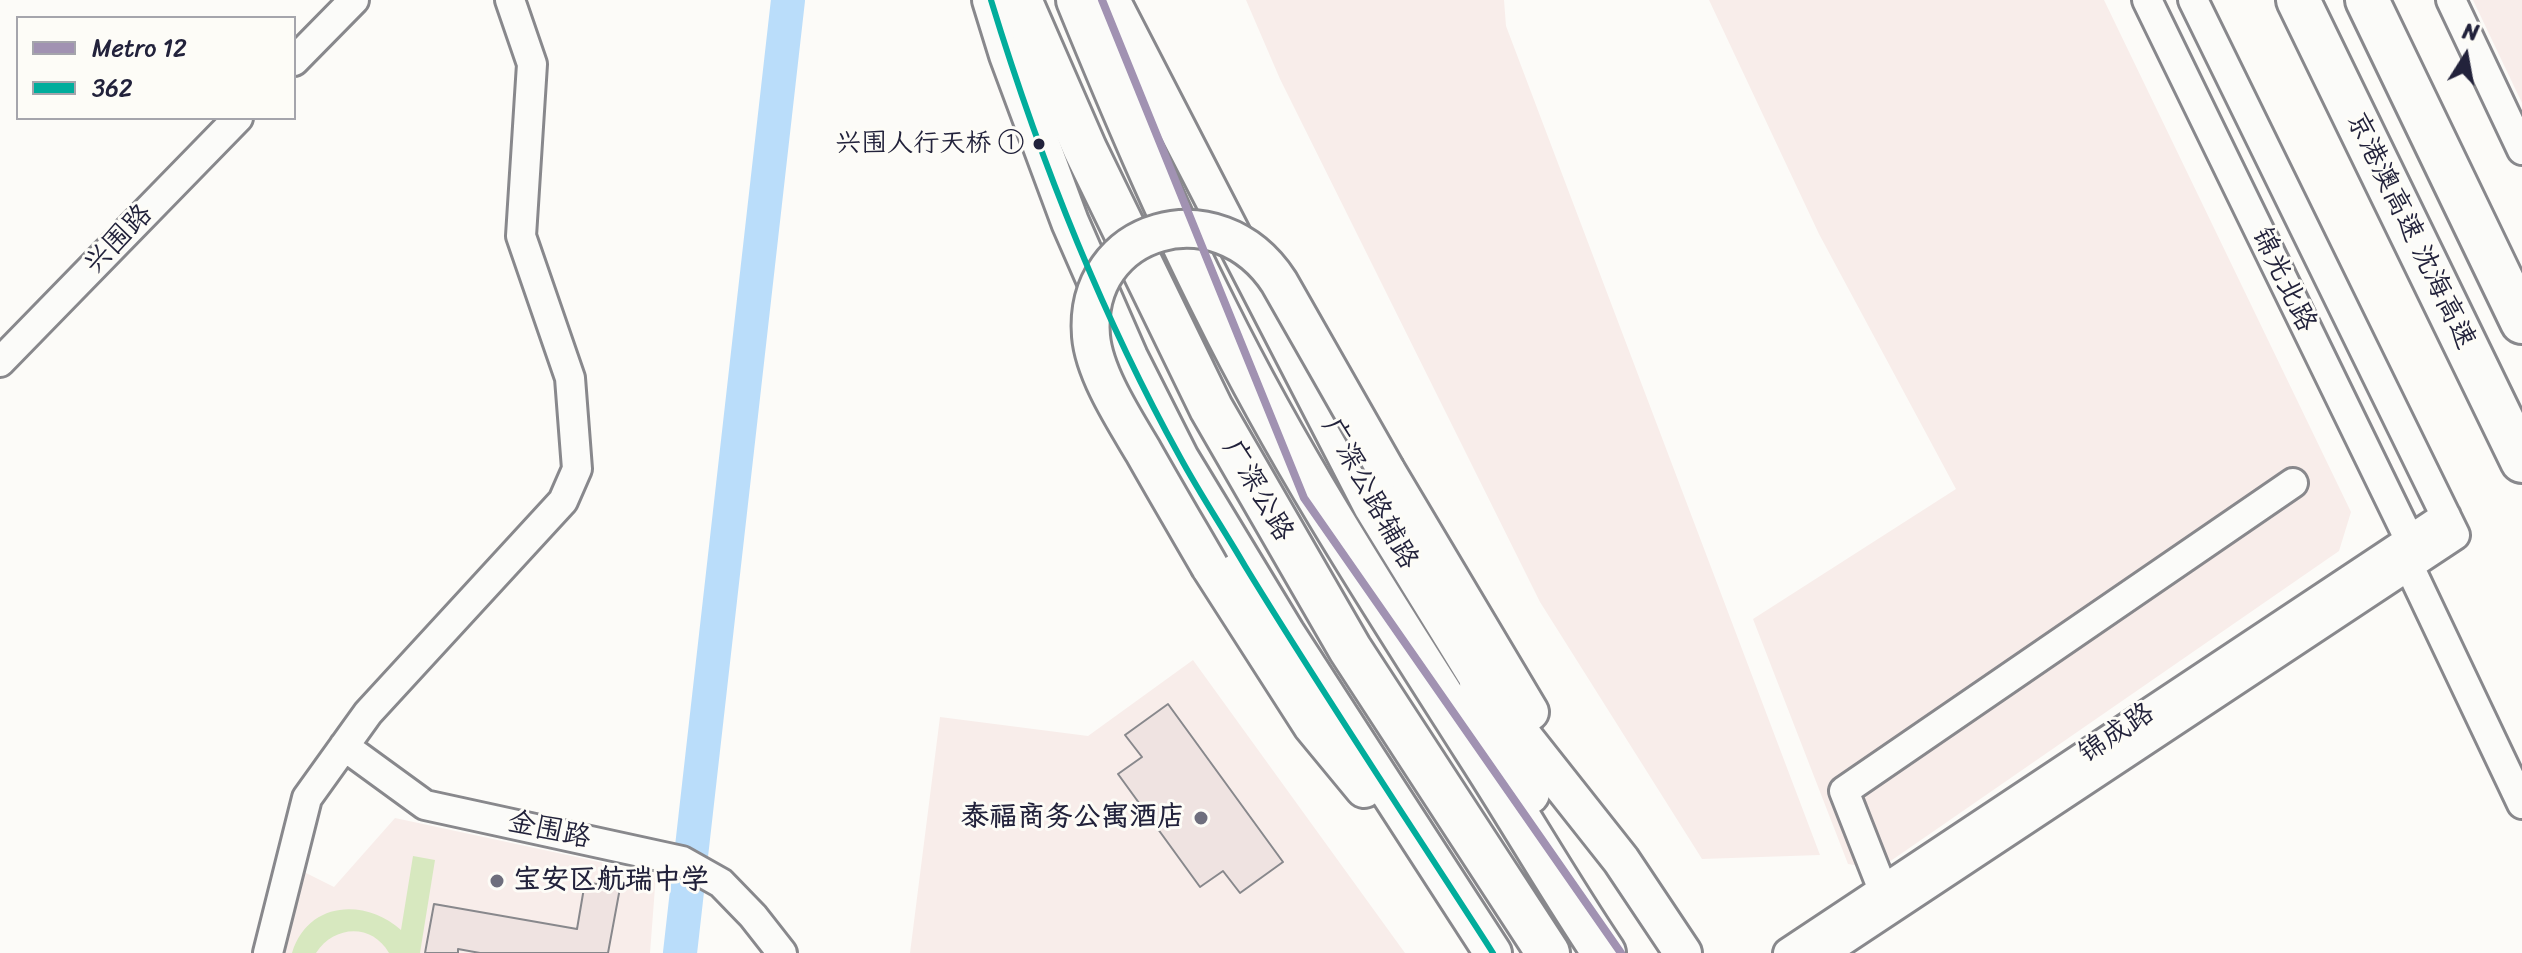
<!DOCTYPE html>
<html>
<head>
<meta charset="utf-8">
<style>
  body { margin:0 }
  #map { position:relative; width:2522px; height:953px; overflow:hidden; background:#fcfbf8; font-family:Sriracha,sans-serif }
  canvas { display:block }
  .legend { position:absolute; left:16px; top:16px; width:280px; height:104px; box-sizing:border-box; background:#fdfcf7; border:2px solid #a5a5ac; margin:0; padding:10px 14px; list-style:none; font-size:24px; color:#22223b }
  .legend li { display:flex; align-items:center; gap:16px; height:40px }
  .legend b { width:40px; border:2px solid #a5a5ac }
  .north { position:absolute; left:2426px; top:16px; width:80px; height:80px; -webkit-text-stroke:6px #fdfcf7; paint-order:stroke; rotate:11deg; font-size:22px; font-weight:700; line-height:32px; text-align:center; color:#22223b }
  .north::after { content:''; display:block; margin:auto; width:28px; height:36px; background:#22223b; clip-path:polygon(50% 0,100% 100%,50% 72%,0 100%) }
</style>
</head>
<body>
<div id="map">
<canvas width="2522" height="953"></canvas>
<ul class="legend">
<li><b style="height:10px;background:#a192b2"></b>Metro 12</li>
<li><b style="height:10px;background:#01ad9c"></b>362</li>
</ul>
<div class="north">N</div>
</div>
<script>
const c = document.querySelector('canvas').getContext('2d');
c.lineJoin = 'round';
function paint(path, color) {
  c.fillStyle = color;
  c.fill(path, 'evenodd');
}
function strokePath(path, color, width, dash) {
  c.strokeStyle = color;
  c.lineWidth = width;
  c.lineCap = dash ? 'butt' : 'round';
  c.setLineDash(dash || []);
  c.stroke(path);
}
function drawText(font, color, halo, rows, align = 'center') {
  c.font = font + ' Sriracha,"LXGW WenKai TC",sans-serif';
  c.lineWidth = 6;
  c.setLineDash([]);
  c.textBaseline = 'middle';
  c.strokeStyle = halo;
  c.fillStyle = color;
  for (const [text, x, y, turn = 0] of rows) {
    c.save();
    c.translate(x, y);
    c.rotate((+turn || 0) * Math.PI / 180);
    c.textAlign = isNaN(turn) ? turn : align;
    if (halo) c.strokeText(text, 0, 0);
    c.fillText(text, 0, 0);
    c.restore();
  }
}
paint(new Path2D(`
  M1246 0H1504L1506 26 1820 855 1702 859 1540 602 1280 79Z
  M1709 0H2104L2351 512 2339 551 1879 869 1848 864 1753 619 1956 489 1819 234Z
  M2473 0H2522V103Z
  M1193 660 1405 953H910L940 717 1088 736Z
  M395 818 656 874 650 953H279L304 872 334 887Z`), '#f8edea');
paint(new Path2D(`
  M413 856 435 860 420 953H389C372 923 334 925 316 953H292C308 901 365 898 401 930Z`), '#d7e8bf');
strokePath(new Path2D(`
  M680 953 788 0`), '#baddfa', 34);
const building = new Path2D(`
  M1168 704 1283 862 1240 893 1223 871 1200 887 1118 774 1142 757 1125 735Z
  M585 882 620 888 608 953H480L458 949V953H425L434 904 577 929Z`);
paint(building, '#efe3e1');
strokePath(building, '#88888c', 2);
const minor = new Path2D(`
  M2147 0 2418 557
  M2451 0 2522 150
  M294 61 354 0
  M0 362 238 118
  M2409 566 2522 804
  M344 746 425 805 682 861 721 883 753 916 782 953
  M1883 890 1844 791 2293 483
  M268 953 307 798 368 713 563 501 577 469 570 378 521 236 532 64 510 0
  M1788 953 2446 516
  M1824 953 2455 535 2193 0`);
const major = new Path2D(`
  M991 0 1008 55 1070 222 1129 357 1180 458 1286 633 1493 953
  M1111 0 1372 506 1481 683 1621 860 1683 953
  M1386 470 1530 712
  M1210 567 1312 726 1364 789`);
const highway = new Path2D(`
  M1020 0 1085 149 1211 408 1350 649 1548 953
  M1078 0C1121 105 1165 209 1216 310 1291 462 1384 605 1475 748 1519 816 1559 886 1604 953
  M2298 0 2522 461
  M2367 0 2522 322
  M1481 683 1528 793`);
strokePath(minor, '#88888c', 34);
strokePath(major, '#88888c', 42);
strokePath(highway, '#88888c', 48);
strokePath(minor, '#fbfbf9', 28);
strokePath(major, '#fbfbf9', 36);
strokePath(highway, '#fbfbf9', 42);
const majorBridge = new Path2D(`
  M1210 567C1188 529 1165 490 1143 451 1124 419 1094 373 1091 336 1082 227 1218 188 1279 282L1386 470`);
strokePath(majorBridge, '#88888c', 42, []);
strokePath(majorBridge, '#fbfbf9', 36);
strokePath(new Path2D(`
  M991 0C1039 157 1101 314 1180 457 1200 494 1224 530 1245 566 1325 697 1410 824 1493 953`), '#01ad9c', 6);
strokePath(new Path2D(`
  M1102 0 1304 498 1621 953`), '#a192b2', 8);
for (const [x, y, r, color] of [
  [1039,144,7,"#22223b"],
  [1201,818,8,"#6e6e7d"],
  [497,881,8,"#6e6e7d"]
]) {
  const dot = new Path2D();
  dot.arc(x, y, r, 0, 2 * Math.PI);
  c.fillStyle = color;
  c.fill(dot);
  strokePath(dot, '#fdfcf7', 3);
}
drawText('26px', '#22223b', '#fdfcf7', [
  ["兴围人行天桥 ①",1024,144]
], 'right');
drawText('28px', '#22223b', '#fdfcf7', [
  ["京港澳高速 沈海高速",2410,231,64],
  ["兴围路",119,240,-46],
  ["锦光北路",2283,280,64],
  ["广深公路",1257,491,60],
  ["广深公路辅路",1369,494,61],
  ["锦成路",2117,734,-34],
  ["金围路",549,831,12]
]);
drawText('bold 28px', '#22223b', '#fdfcf7', [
  ["泰福商务公寓酒店",1185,818],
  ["宝安区航瑞中学",513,881,"left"]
], 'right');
</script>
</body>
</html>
